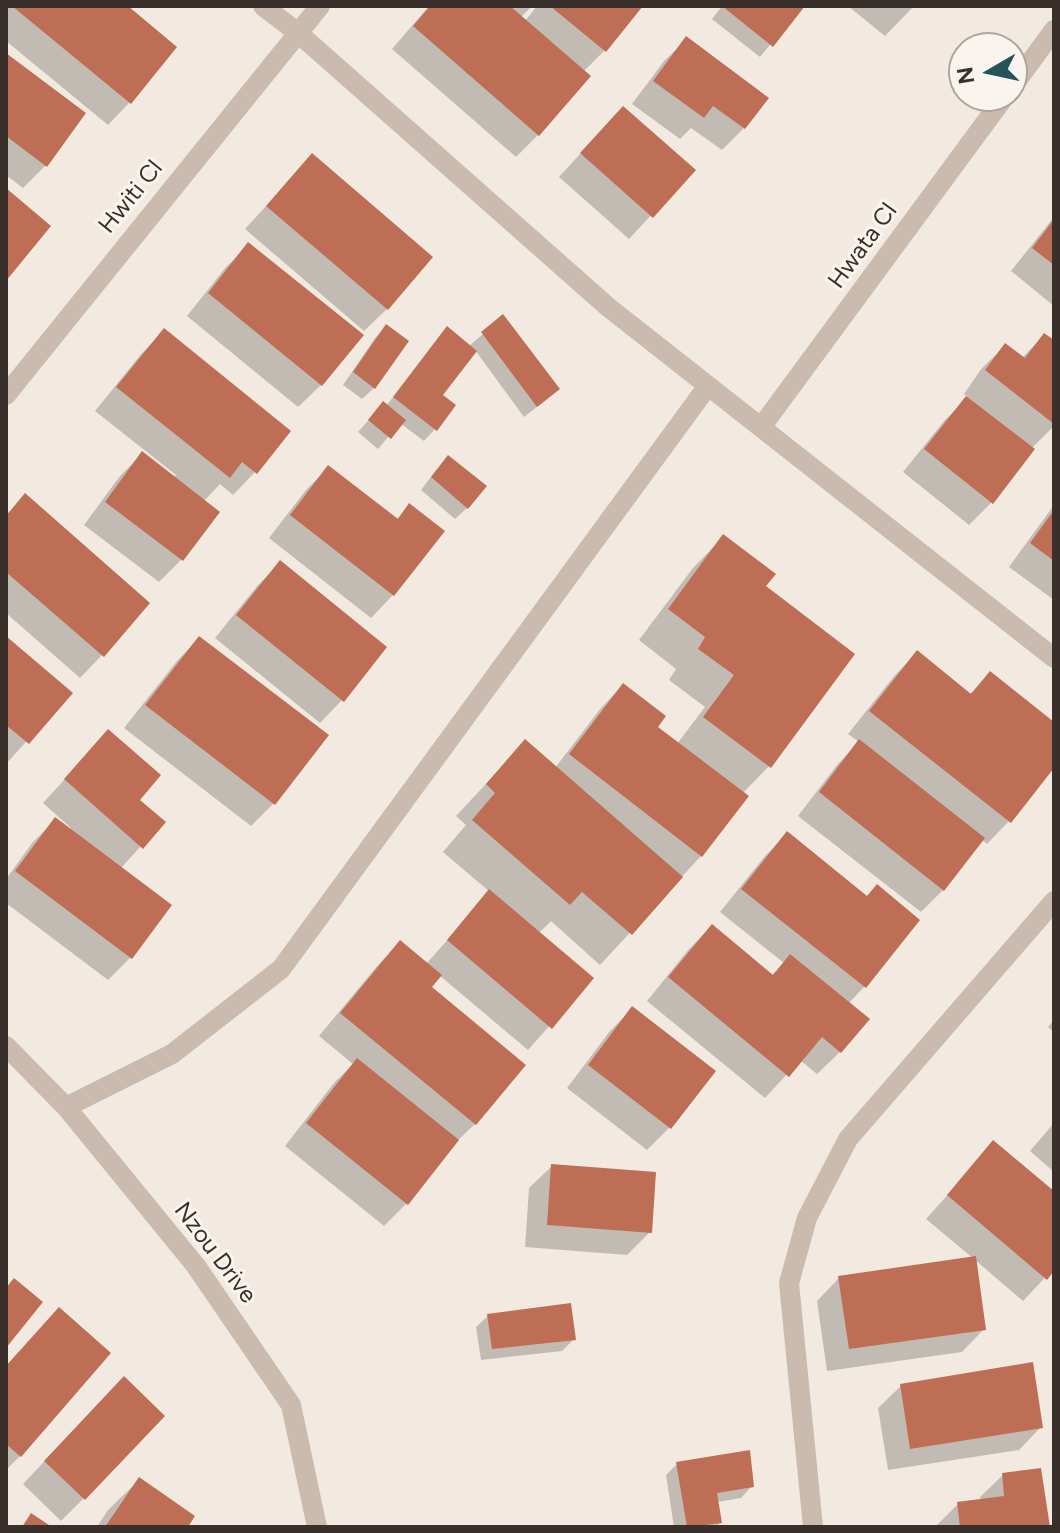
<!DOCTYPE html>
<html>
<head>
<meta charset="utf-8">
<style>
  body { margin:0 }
  #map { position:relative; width:1060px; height:1533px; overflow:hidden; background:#f2eae1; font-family:Figtree,sans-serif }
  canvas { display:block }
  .frame { position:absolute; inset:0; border:8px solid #39302c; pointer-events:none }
  .north { position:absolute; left:948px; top:32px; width:80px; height:80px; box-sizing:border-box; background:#faf4ee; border:2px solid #ada6a0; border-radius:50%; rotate:261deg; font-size:22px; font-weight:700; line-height:32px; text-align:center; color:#39302c }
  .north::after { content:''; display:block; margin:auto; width:28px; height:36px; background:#245458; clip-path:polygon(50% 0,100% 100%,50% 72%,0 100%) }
</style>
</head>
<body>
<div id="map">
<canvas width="1060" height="1533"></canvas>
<div class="frame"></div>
<div class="north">N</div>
</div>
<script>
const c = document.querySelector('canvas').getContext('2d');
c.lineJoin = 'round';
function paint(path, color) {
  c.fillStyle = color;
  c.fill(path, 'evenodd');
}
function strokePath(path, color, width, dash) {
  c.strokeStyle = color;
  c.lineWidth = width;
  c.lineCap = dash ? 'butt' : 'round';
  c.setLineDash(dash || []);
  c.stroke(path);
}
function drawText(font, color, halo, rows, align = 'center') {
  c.font = font + ' Figtree,sans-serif';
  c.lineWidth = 6;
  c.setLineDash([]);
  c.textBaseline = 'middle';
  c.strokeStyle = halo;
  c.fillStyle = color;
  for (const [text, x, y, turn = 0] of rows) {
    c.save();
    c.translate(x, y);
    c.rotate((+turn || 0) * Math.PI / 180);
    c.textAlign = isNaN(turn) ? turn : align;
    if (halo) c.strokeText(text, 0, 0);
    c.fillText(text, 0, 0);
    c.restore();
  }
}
paint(new Path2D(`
  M6 6H125L130 102 108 125 6 41Z
  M429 6H532L520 18 525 21 537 6H640L605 50 583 72 538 135 516 157 392 49Z
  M722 6H802L760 57 712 19Z
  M848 6H914L885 36Z
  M687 39 744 128 722 150 691 128 680 139 632 104 664 61Z
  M6 56 46 165 23 188 6 175Z
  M601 131 693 170 629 239 559 177Z
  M312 156 387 309 364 331 245 229Z
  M1054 217V306L1011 271Z
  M249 245 361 335 321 385 298 407 187 316 226 267Z
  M503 317 558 389 546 400 524 417 475 350 440 396 435 429 424 441 400 423 378 449 358 432 383 404 386 406 447 329 469 346Z
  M386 327 374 388 362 399 343 385 375 338Z
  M164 331 255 472 233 495 220 484 204 501 218 512 181 560 159 582 84 525 120 476 142 454 173 478 176 475 95 411 142 353Z
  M1044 335 1054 343V426L1031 449 992 502 969 525 903 472 944 421 968 397 964 394 982 368 1005 346 1022 358Z
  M328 468 396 520 409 506 393 595 371 618 269 538 306 490Z
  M437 469 467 508 455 519 421 490Z
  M25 496 102 655 80 678 6 613V515Z
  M1054 505V600L1009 567Z
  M723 537 763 587 769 766 742 794 746 797 701 856 600 965 551 921 539 933 592 978 528 1050 439 975 429 988 475 1124 452 1146 407 1203 384 1226 285 1146 334 1083 353 1064 319 1036 378 965 400 942 426 964 490 892 443 852 466 825 456 816 525 742 555 768 601 708 623 685 656 727 677 744 705 707 669 680 676 669 639 640 693 568Z
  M280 563 342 700 320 723 215 638 258 585Z
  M6 638 70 693 6 764Z
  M199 638 274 803 251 826 124 728 177 661Z
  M917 653 969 695 990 674 1054 725V764L1009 821 987 844 981 839 943 890 921 912 798 816 837 765 859 742 848 734 895 675Z
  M108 732 137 800 163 822 120 869 169 905 130 958 108 980 6 903V879L33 842 55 820 69 830 71 828 43 803Z
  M787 834 866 898 918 920 864 987 848 1004 840 1052 817 1074 800 1060 765 1098 647 1001 689 949 712 926 771 976 784 963 720 912 765 856Z
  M632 1009 670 1127 647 1150 567 1088 610 1031Z
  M1054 1020V1032L1048 1027Z
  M1054 1123V1172L1030 1151Z
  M994 1143 1054 1194V1268L1023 1301 974 1259 984 1329 962 1352 827 1371 817 1301 839 1278 974 1259 926 1219Z
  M552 1166 650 1232 627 1255 525 1247 529 1188Z
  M59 1309 20 1456 6 1470V1366Z
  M488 1316 574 1339 562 1351 481 1360 476 1327Z
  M901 1386 1041 1427 1019 1450 888 1470 878 1408Z
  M101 1401 84 1498 61 1521 23 1484Z
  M677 1464 752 1486 741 1498 717 1502 720 1523 716 1527H674L666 1475Z
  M1003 1475 1048 1527H935L958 1504 981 1501 980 1497Z
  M139 1480 186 1527H97L108 1510Z`), '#0003');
paint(new Path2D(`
  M12 6H128L177 47 131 104Z
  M430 6H510L591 76 539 136 413 26Z
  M550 6H643L606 52Z
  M722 6H805L773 47Z
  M686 36 769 98 745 129 713 106 704 118 653 81Z
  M6 53 86 113 47 167 6 136Z
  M623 106 696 170 653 218 580 153Z
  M312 153 433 257 388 310 266 206Z
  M6 188 51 226 6 281Z
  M1054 219V265L1032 248Z
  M248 242 364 335 322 386 208 293Z
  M503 314 560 389 537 407 481 332Z
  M386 324 409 341 375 389 353 372Z
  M447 326 477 351 443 395 456 405 437 431 393 397Z
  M164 328 291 431 257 474 242 462 230 478 116 387Z
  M1044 333 1054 340V424L985 370 1005 343 1025 358Z
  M966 396 1035 449 993 504 924 449Z
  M383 401 406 420 391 439 368 420Z
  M142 451 220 512 183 561 105 502Z
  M448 455 487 486 468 509 431 477Z
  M328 465 398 519 409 503 445 531 394 596 290 515Z
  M25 493 150 603 104 657 6 572V516Z
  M1054 510V561L1030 543Z
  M723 534 776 574 766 586 855 654 771 768 703 717 734 675 698 649 705 637 668 609Z
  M280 560 387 647 344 702 236 615Z
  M6 636 73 693 29 744 6 725Z
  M199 636 329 735 275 805 145 705Z
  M917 650 971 694 990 671 1054 722V768L1011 823 869 711Z
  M623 683 666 716 658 727 749 796 702 857 569 754Z
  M108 729 161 775 140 800 166 822 143 849 64 779Z
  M525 739 683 877 632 935 582 892 570 905 472 820 495 793 486 784Z
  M859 739 985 838 944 891 819 792Z
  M55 817 172 905 132 959 15 871Z
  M787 831 867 896 877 884 920 920 866 988 741 889Z
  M489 889 594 978 552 1029 447 940Z
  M712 924 773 975 790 954 870 1019 841 1053 822 1037 789 1077 668 977Z
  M400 940 442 975 432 987 526 1065 476 1125 340 1013Z
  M632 1006 716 1071 671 1129 588 1065Z
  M357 1058 459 1140 408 1205 306 1123Z
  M993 1140 1054 1191V1271L1047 1280 947 1195Z
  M551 1164 656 1172 652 1233 547 1225Z
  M976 1256 986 1330 849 1349 838 1276Z
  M14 1278 43 1302 6 1348V1288Z
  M571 1303 576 1340 492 1349 487 1314Z
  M59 1307 111 1353 21 1457 6 1444V1366Z
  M1033 1362 1043 1428 910 1449 900 1384Z
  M124 1376 165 1416 85 1500 44 1461Z
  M750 1450 754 1487 717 1493 722 1523 687 1527 676 1462Z
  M1041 1468 1050 1527H960L957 1502 1004 1496 1002 1473Z
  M139 1477 195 1516 188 1527H105Z
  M31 1513 52 1527H22Z`), '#bd6e54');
strokePath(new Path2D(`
  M263 6 297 32 608 307 1054 658
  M1012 87 1054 30
  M6 395 320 6
  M762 426 1005 96
  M6 1046 66 1107 196 1266 291 1405 317 1527
  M66 1107 172 1054 281 969 707 387
  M813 1527 789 1283 807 1218 848 1139 1054 901`), '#cabbae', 20);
drawText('24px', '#39302c', '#faf4ee', [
  ["Hwiti Cl",131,197,-51],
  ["Hwata Cl",863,246,-54],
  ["Nzou Drive",215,1253,53]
]);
</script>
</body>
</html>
